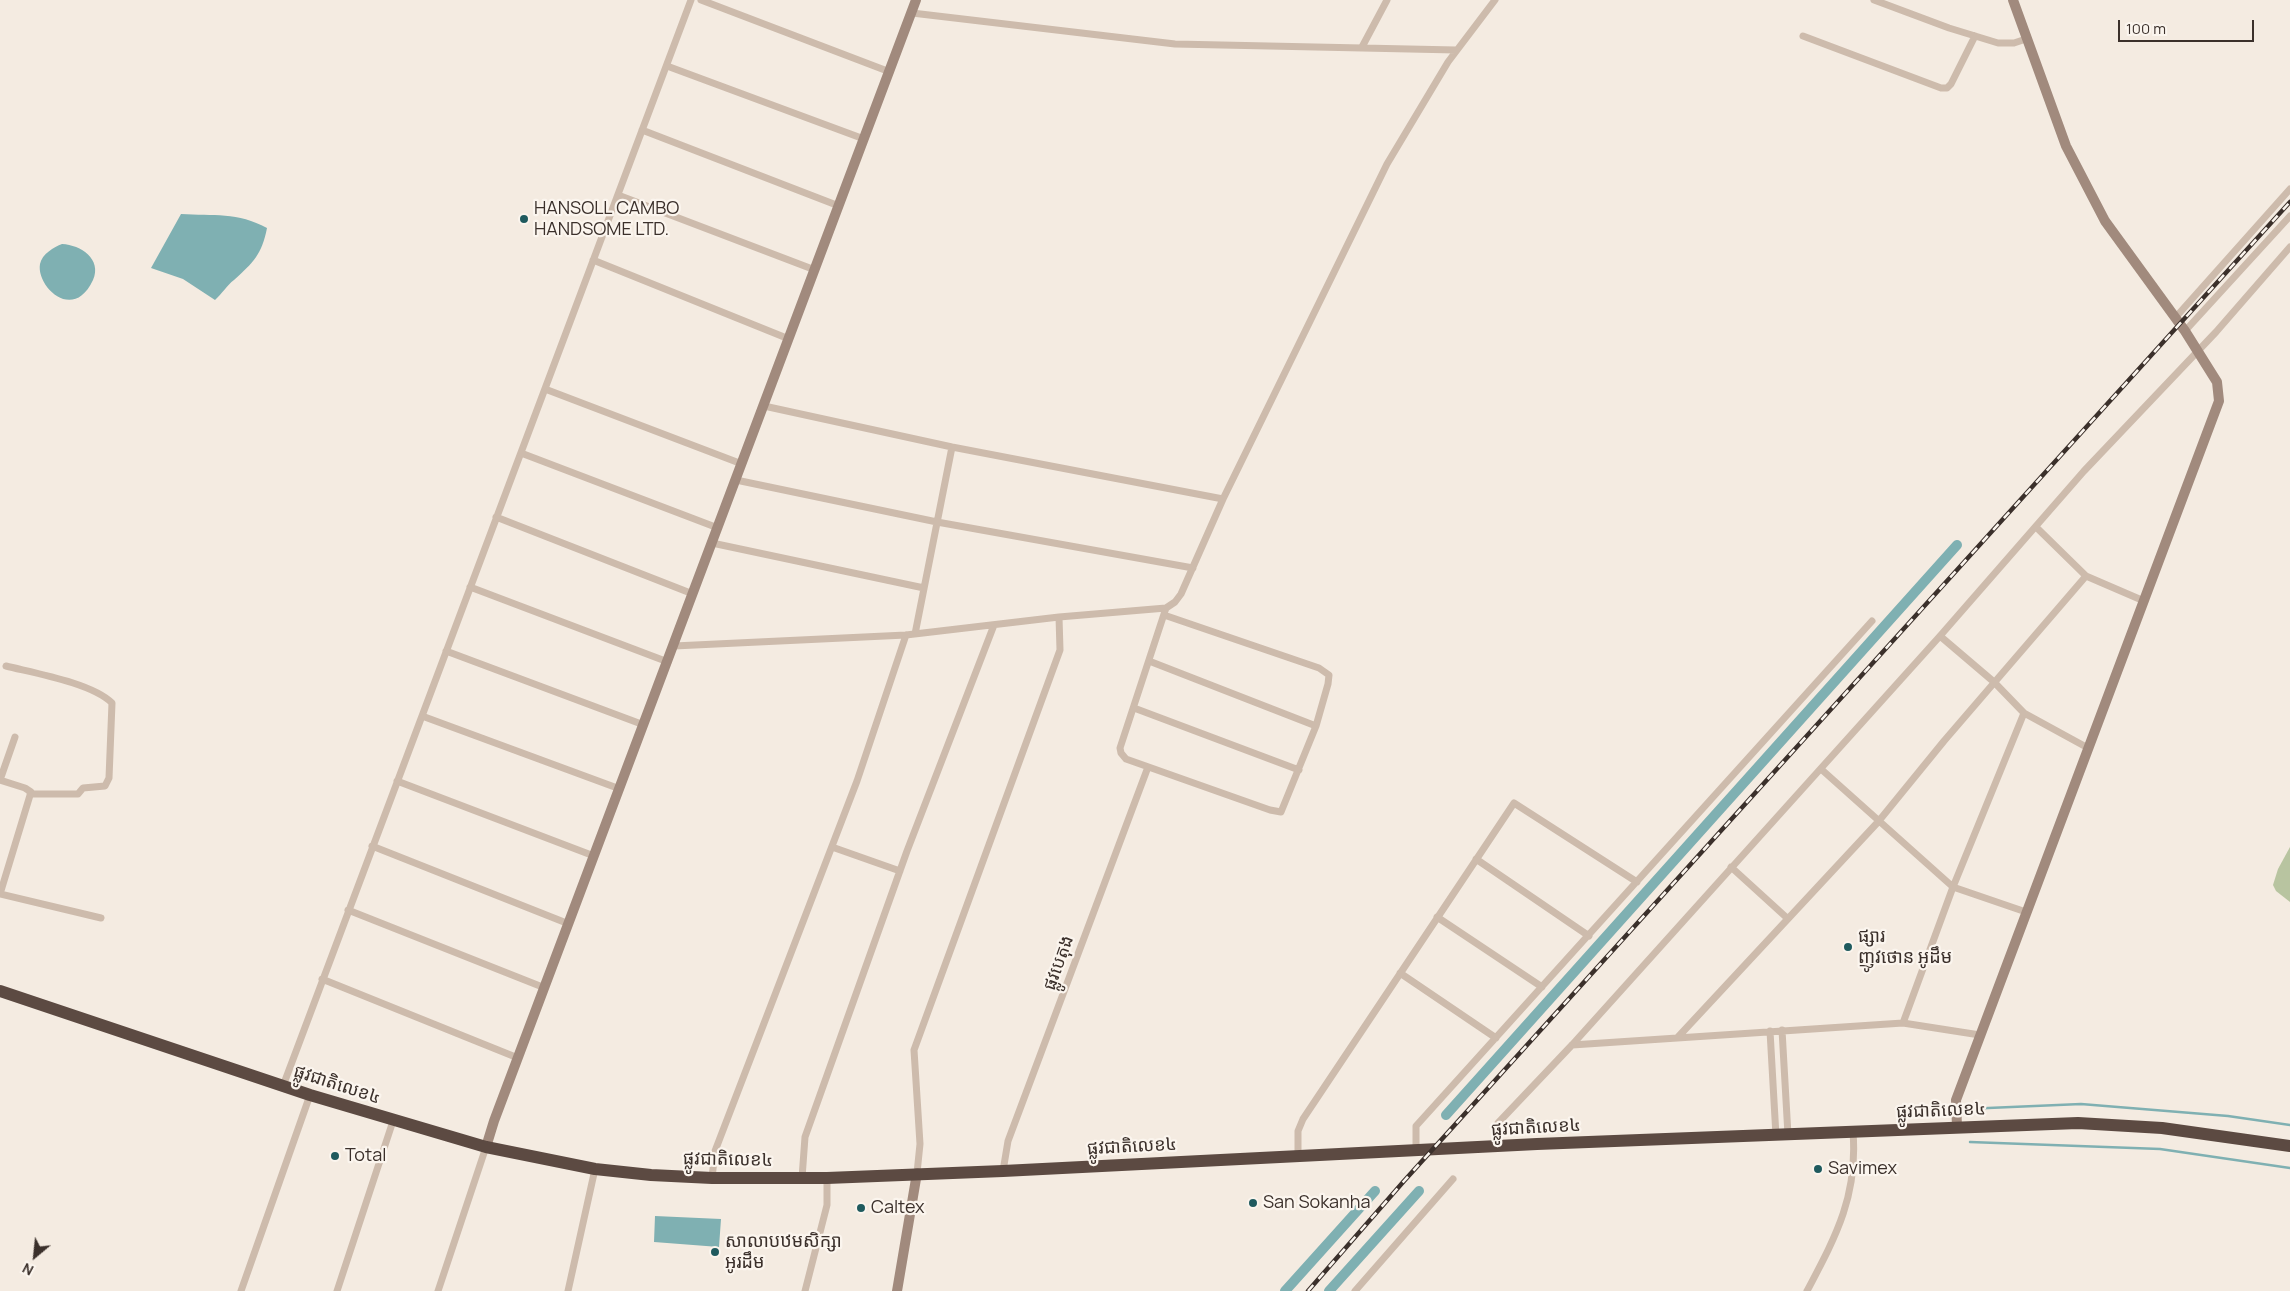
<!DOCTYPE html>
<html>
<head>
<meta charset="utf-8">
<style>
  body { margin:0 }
  #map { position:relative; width:2290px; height:1291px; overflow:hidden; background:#f4ebe1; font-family:Manrope,sans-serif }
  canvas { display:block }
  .north { position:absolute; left:10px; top:1231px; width:50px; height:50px; -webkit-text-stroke:4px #fbf5ee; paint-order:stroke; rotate:208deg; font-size:14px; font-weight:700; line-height:20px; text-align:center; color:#3b302b }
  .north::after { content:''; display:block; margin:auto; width:18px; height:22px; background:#3b302b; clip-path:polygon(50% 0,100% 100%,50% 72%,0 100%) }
  .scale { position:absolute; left:2118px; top:20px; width:136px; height:22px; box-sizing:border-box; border:2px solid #3b302b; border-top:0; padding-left:6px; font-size:15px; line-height:18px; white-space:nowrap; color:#3b302b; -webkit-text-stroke:4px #fbf5ee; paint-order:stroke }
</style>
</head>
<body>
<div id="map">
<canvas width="2290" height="1291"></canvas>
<div class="north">N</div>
<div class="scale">100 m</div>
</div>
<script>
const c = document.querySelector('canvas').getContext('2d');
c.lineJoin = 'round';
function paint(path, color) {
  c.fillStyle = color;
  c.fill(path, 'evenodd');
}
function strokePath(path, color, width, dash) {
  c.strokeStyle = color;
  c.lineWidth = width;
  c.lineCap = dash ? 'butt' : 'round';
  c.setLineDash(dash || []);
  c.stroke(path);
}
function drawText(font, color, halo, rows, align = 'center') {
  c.font = font + ' Manrope,"Noto Sans Khmer",sans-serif';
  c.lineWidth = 4.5;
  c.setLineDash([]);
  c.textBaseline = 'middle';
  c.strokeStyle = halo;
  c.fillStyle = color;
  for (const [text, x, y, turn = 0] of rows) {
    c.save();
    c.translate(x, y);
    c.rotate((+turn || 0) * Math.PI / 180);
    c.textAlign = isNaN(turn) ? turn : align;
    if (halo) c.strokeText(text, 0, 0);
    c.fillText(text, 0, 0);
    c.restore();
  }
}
paint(new Path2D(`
  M2290 847V902L2276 891 2273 885 2278 869Z`), '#b8c4a0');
paint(new Path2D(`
  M181 214C213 216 238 212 267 228 262 254 253 263 234 280 227 285 222 294 215 300L183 279 151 268Z
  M62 244C81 245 102 259 93 280 73 323 36 286 40 264 42 254 54 247 62 244Z
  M655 1216 721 1219 719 1247 654 1242Z`), '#7fb0b2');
strokePath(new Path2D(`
  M1965 1109 2081 1104 2228 1116 2290 1125
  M1970 1142 2160 1149 2290 1168`), '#7fb0b2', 2.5);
strokePath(new Path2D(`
  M1446 1115 1957 545
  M1285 1291 1375 1191
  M1329 1291 1419 1191`), '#7fb0b2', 10);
strokePath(new Path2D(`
  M701 0 890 72
  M1874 0 1949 28 1998 43H2014L2026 39
  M912 13 1175 44 1456 50
  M1803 36 1941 88H1947L1951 84 1975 36
  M1362 47 1387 0
  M667 66 864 139
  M642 130 839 206
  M618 195 815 270
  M593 260 789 339
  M2175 318 2290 189
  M2185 331 2290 216
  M545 389 742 464
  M764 406 952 447 1223 499
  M521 453 718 528
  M736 480 937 522 1193 568
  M496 517 693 594
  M2036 527 2086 576 2144 601
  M712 543 924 588
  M470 587 668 662
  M1164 615 1319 668 1329 675 1328 684 1316 726 1281 812 1270 810 1126 759 1121 753 1120 748 1166 608
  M915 634 952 447
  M1940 636 1994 682 2024 713 2088 748
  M674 646 906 635 1059 617 1166 608 1175 602 1181 594 1223 499 1387 164 1448 62 1495 0
  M446 651 644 725
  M1149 661 1316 726
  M6 666C34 673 92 683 112 703L109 778 105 786 83 788 78 794H30
  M1134 708 1299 770
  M422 716 620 789
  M1821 769 1953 887 2026 912
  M397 781 594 856
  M372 846 569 924
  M832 847 900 871
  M1476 859 1589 936
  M1731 867 1787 918
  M0 894 31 792 25 788 0 780 15 737
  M0 894 101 918
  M348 910 545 988
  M1437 917 1542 987
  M1400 973 1496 1038
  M322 979 518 1058
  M1903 1023 1980 1035
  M1782 1030 1788 1135
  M1770 1031 1776 1136
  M1678 1037 1878 822 1944 741 2086 576
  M1572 1045 1903 1023 1953 887 2024 713
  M283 1086 691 0
  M1498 1147V1123L1572 1045 1940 636 2084 471 2216 332 2290 247
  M1416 1152V1126L1872 621
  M1298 1157V1131L1303 1119 1514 803 1637 882
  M1003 1171 1008 1141 1148 767
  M917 1173 920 1144 914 1050 1060 650 1059 617
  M712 1178 715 1151 857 781 906 635
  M802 1178 805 1137 907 851 994 625
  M241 1291 310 1095
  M337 1291 393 1121
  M438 1291 486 1147
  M568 1291 595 1169
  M805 1291 827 1205V1178
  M1355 1291 1453 1179
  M1807 1291C1836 1236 1858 1196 1853 1132`), '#cdbbac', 7);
strokePath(new Path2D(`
  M1957 1127 1956 1100 2219 401 2217 382 2185 331 2105 221 2066 146 2013 0
  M486 1147 494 1121 916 0
  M897 1291 917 1173`), '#a18a7d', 10);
strokePath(new Path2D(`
  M0 991 310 1095 486 1147 595 1169 651 1175 712 1178H827L1003 1171 1537 1144 2078 1123 2162 1128 2290 1146`), '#5c4a42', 12);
const rail = new Path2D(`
  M1308 1291 1404 1181 2290 202`);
strokePath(rail, '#3b302b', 4.5);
strokePath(rail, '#fbf5ee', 2.5, [8]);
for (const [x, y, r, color] of [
  [524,219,5,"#1f5a5e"],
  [1848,947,5,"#1f5a5e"],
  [335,1156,5,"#1f5a5e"],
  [1818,1169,5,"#1f5a5e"],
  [1253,1203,5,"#1f5a5e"],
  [861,1208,5,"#1f5a5e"],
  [715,1252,5,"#1f5a5e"]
]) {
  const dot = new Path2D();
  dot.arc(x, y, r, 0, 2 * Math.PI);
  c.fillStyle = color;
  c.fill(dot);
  strokePath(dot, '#fbf5ee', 2);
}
drawText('18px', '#3b302b', '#fbf5ee', [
  ["HANSOLL CAMBO",534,209],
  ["HANDSOME LTD.",534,230],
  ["ផ្សារ",1858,937],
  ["ញូវថោន អូដឹម",1858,958],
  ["Total",345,1156],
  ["Savimex",1828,1169],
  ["San Sokanha",1263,1203],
  ["Caltex",871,1208],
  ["សាលាបឋមសិក្សា",725,1242],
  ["អូរដឹម",725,1263]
], 'left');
drawText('18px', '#3b302b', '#fbf5ee', [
  ["ផ្លូវបេតុង",1059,963,-70],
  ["ផ្លូវជាតិលេខ៤",337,1085,18],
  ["ផ្លូវជាតិលេខ៤",1941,1111,-2],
  ["ផ្លូវជាតិលេខ៤",1536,1128,-3],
  ["ផ្លូវជាតិលេខ៤",1132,1147,-3],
  ["ផ្លូវជាតិលេខ៤",728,1160,1]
]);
</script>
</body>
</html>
